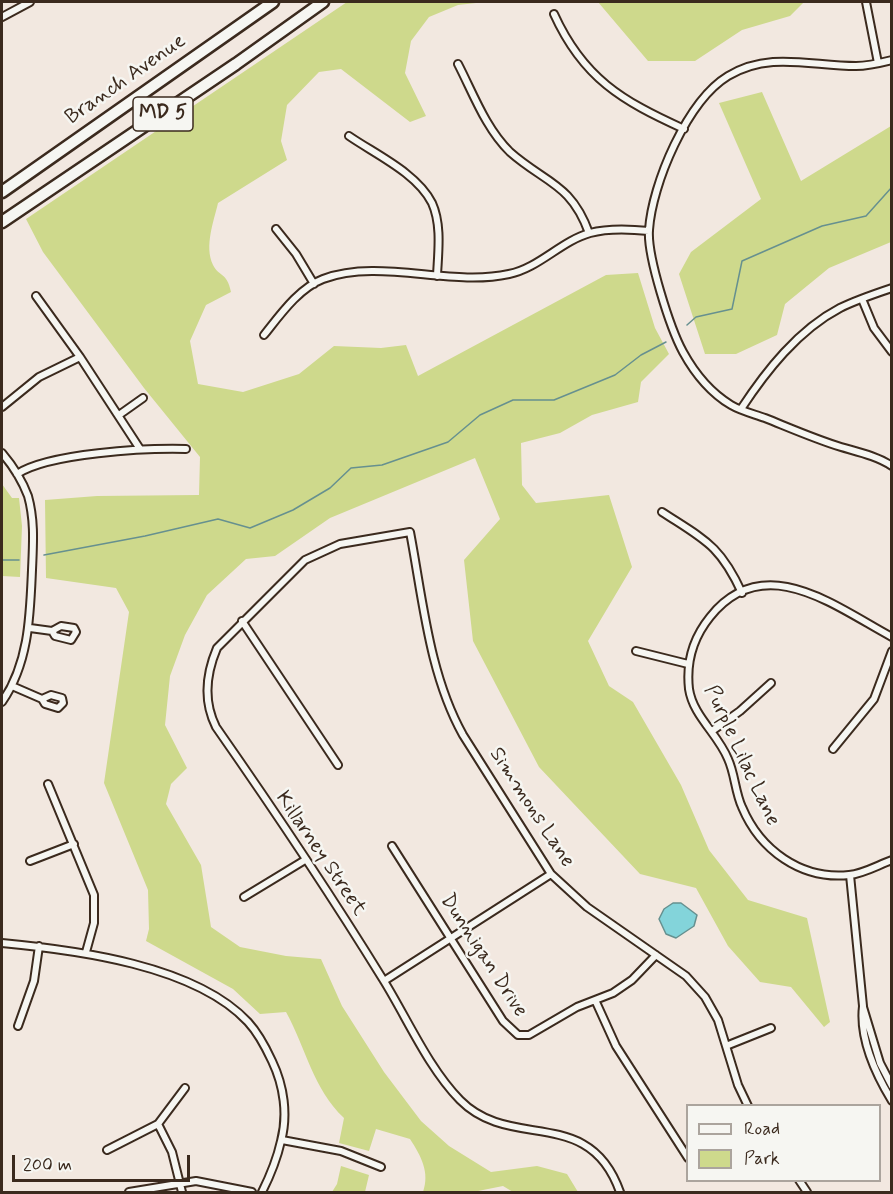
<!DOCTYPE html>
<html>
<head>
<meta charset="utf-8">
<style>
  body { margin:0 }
  #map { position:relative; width:893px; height:1194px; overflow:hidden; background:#f2e8e0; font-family:Mynerve,sans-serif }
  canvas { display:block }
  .frame { position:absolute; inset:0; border:3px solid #3b2a1e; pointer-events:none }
  .legend { position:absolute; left:686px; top:1104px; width:195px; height:78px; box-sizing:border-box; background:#f6f6f2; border:2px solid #aba49d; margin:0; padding:8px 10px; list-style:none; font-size:18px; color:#3b2a1e }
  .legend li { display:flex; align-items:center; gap:12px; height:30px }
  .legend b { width:30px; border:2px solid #aba49d }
  .scale { position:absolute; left:12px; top:1155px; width:178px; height:27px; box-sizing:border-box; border:3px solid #3b2a1e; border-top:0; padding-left:8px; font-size:18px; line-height:21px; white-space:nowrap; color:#3b2a1e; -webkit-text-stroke:4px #f6f6f2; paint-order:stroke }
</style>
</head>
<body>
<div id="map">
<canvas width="893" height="1194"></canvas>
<div class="frame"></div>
<ul class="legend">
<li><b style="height:8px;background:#f6f6f2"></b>Road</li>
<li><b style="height:16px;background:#ced98c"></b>Park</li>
</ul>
<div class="scale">200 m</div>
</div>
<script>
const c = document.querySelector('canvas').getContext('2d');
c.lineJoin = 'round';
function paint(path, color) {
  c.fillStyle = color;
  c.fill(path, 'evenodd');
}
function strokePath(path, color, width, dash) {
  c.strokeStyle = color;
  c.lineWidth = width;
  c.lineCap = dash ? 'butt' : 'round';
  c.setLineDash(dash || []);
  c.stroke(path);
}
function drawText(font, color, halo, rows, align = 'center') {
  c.font = font + ' Mynerve,sans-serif';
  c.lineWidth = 5;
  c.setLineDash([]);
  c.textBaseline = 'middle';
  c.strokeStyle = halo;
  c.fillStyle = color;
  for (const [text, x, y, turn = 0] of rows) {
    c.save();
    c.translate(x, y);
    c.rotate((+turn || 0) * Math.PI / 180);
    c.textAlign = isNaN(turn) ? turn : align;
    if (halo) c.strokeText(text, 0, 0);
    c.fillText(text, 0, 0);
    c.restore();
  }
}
paint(new Path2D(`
  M347 2H485L458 5 429 17 411 41 405 73 426 116 410 122 341 69 319 72 287 105 281 141 287 160 218 203C214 221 204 246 213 265 219 277 227 272 231 292L206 305 190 341 198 384 243 392 299 374 334 346 381 348 406 345 418 376 606 275 638 273 655 328 669 354 641 382 638 402 592 415 560 433 521 443 522 485 536 503 609 495 632 567 588 641 609 686 633 702 681 785 709 850 748 900 807 918 830 1022 824 1027 791 987 760 982 728 946 696 888 640 874 539 767 473 641 464 560 500 519 475 458 330 518 275 556 246 559 207 595 185 635 170 676 165 725 187 768 171 784 166 804 201 865 211 927 240 947 286 956 321 959 342 1006 384 1072 421 1121 449 1146 491 1172 537 1166 567 1174 578 1192H513L503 1186 473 1192H423C430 1172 421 1156 410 1139L376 1129 369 1151 339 1143 344 1118C313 1089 306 1048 286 1012L260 1014 233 989 146 941 149 929 148 890 104 783 129 612 116 588 46 578 45 500 97 496 199 495 200 457 144 388 43 252 26 219Z
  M598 2H804L790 16 742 30 695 61H648Z
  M762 92 801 181 891 126V242L829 268 785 304 777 335 736 354H705L679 274 691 252 761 199 719 103Z
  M2 484 12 498H19L22 526 20 577 2 576Z
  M341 1166 369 1175 365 1192H332L337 1184Z`), '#ced98c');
const water = new Path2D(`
  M673 903H681L697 915 694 926 676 938 666 934 659 919 664 909Z`);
paint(water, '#83d4da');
strokePath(water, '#66908f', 1.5);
strokePath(new Path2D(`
  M687 325 696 317 732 309 742 261 822 226 866 216 892 187
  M44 555 145 536 218 519 250 528 293 510 330 488 351 468 382 465 448 442 480 415 513 400H554L615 375 641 355 666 342
  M2 560H19`), '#66908f', 1.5);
const minor = new Path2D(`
  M866 2 878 63
  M554 14C583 78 622 101 684 129
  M2 17 30 2
  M892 60C880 63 868 66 856 66 811 66 769 51 728 76 687 101 652 184 649 230 647 256 670 328 683 352 694 372 711 393 731 405 741 411 754 414 765 418 790 428 815 439 841 447 858 452 877 456 892 466
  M458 64C473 93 486 129 510 152 545 183 571 183 589 233
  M349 136C375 154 417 173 432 203 442 225 438 253 437 276
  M276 229 296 254 314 284
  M36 296 80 357 140 449
  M862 299 874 328 892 352
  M264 335C280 315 299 288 323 279 380 258 450 287 509 274 539 268 561 241 590 233 608 228 630 229 649 231
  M2 407 39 377 80 357
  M741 409C766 371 798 330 840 308 856 300 874 294 892 288
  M119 415 143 398
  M2 453C13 466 22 480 28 496 35 521 33 545 32 570 30 616 29 663 2 702
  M17 474C49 453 145 448 186 449
  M662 512C705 540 720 545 742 593
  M242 621 338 765
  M30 628 52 631 55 636 71 640 76 632 74 628 61 626 52 631
  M892 637C836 607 764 549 710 617 693 638 686 662 689 689 693 716 718 734 728 759 735 774 735 792 742 807 760 850 801 880 849 875 863 874 878 865 892 860
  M636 651 688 664
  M12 686 42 699 51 695 62 698 63 703 58 708 45 704 42 699
  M712 731 740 711 771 683
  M833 749 874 699 892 651
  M48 784 94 895V923L86 952
  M392 846 503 1021 518 1035H529L577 1007 613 993 632 980 656 955
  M30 861 74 844
  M850 875 863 1006C859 1039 875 1073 892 1101
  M244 897 305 860
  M2 943C76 950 195 965 248 1022 259 1034 266 1048 272 1061 284 1086 288 1115 281 1141 277 1159 270 1176 262 1192
  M384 981 551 874
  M596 1002 616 1046 688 1158
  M863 1007 880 1063 892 1086
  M18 1026 34 981 39 946
  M726 1046 771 1028
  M158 1124 172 1152 182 1192
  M282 1140 341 1151 381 1167
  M107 1150 158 1124 185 1088
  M799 1180 807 1192
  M129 1192 196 1181 252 1192
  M620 1192C589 1104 511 1152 460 1100 428 1067 408 1020 384 981 331 895 274 810 216 727 203 701 206 674 217 648L305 560 340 544 410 532C423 600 429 674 463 735L551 874 587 907 686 976 705 997 718 1020 738 1085 748 1106`);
const trunk = new Path2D(`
  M2 192 273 2
  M2 222 236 64 323 2`);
strokePath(minor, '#3b2a1e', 10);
strokePath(trunk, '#3b2a1e', 15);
strokePath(minor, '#f6f6f2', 6);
strokePath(trunk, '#f6f6f2', 10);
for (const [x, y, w] of [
  [163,114,60]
]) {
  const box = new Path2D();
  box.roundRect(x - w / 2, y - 17, w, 34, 4.5);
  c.fillStyle = '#f6f6f2';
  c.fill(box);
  strokePath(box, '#3b2a1e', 1.5);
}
drawText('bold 20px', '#3b2a1e', null, [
  ["MD 5",163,114]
]);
drawText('21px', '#3b2a1e', '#f6f6f2', [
  ["Branch Avenue",126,80,-35],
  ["Purple Lilac Lane",741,756,65],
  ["Simmons Lane",531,808,57],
  ["Killarney Street",320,854,56],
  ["Dunnigan Drive",483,956,57]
]);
</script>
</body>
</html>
